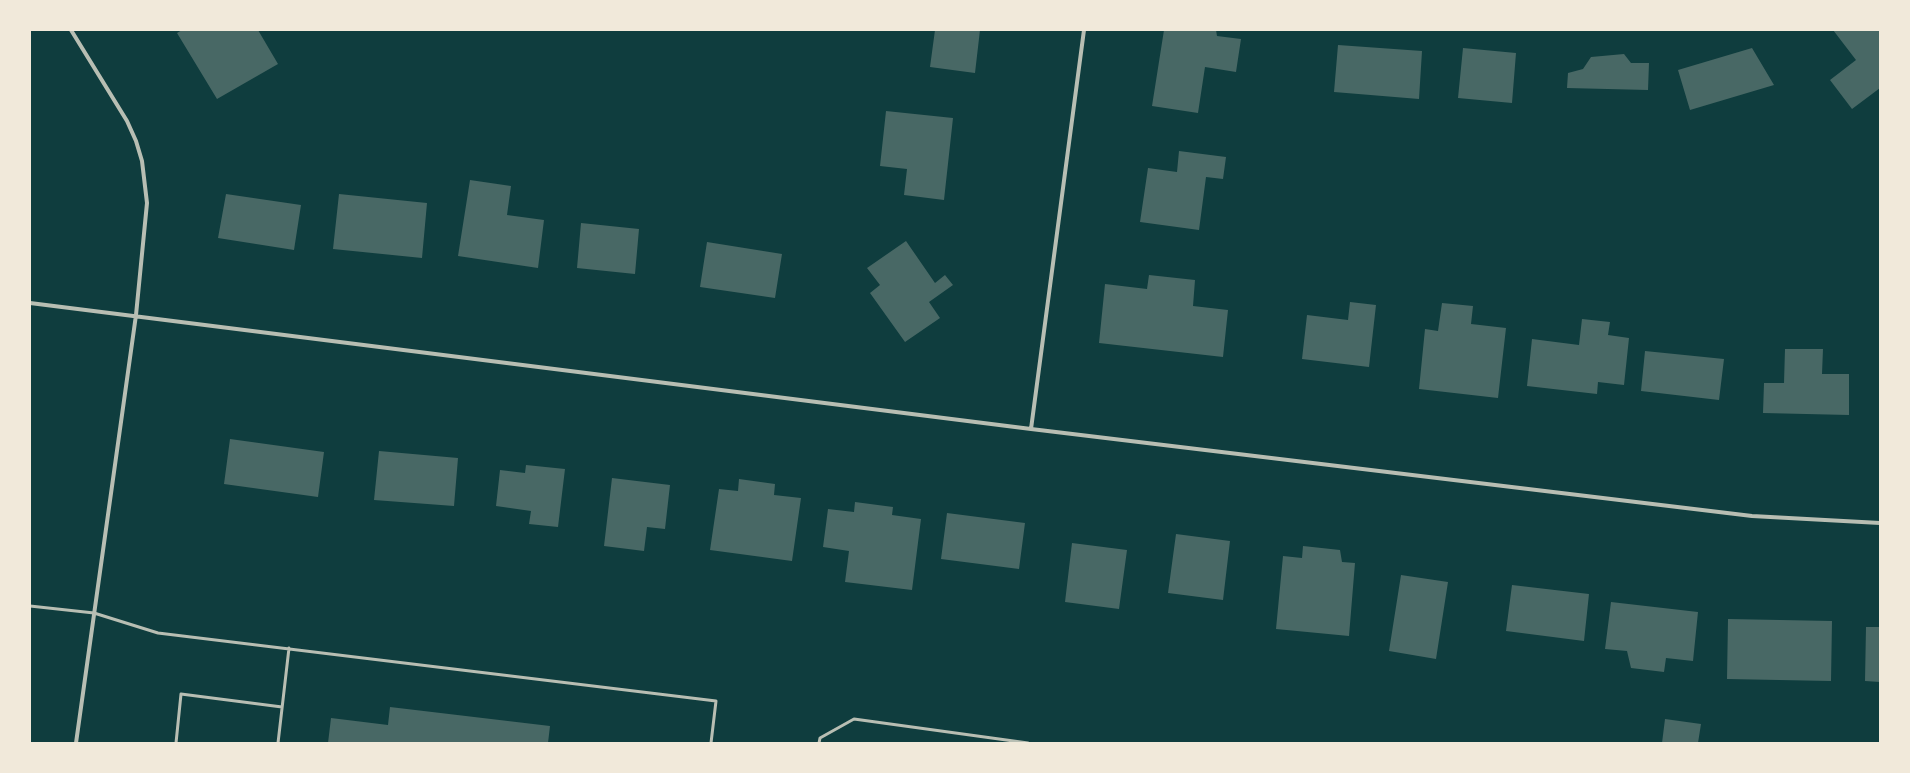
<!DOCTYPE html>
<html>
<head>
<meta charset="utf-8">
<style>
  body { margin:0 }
  #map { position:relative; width:1910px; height:773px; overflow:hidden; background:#0f3d3e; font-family:Ubuntu,sans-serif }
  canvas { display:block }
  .frame { position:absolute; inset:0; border:31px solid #f1e9da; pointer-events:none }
</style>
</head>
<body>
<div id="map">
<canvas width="1910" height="773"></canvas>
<div class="frame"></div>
</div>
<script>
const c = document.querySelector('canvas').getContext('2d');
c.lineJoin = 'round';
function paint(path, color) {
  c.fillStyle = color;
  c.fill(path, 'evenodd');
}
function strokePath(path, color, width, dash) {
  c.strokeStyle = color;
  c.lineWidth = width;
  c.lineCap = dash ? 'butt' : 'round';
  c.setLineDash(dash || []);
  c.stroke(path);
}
paint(new Path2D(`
  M182 30 232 31 258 30 278 64 217 99 177 33Z
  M935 30H980L975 73 930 67Z
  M1164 30H1216L1217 36 1241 39 1236 72 1205 67 1198 113 1152 106Z
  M1833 30H1880V88L1852 109 1830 80 1856 60Z
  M1338 45 1422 51 1419 99 1334 92Z
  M1463 48 1516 53 1512 103 1458 98Z
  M1752 48 1774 85 1690 110 1678 70Z
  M1624 54 1631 63H1649L1648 90 1567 88 1568 73 1583 69 1591 57Z
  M886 111 953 118 944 200 904 195 907 169 880 166Z
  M1179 151 1226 157 1223 179 1206 177 1199 230 1140 222 1148 168 1177 172Z
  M470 180 511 186 507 215 544 220 538 268 458 256Z
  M226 194 301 205 294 250 218 238Z
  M339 194 427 203 422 258 333 249Z
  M581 223 639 229 635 274 577 268Z
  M906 241 935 283 945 275 953 285 929 302 940 318 905 342 870 293 880 285 867 268Z
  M707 242 782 254 775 298 700 287Z
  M1149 275 1195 280 1193 306 1228 310 1223 357 1099 343 1105 284 1147 289Z
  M1350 302 1376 305 1369 367 1302 359 1307 315 1348 320Z
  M1442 303 1473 306 1471 324 1506 328 1498 398 1419 389 1425 329 1438 331Z
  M1582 319 1610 322 1608 335 1629 338 1624 385 1598 382 1597 394 1527 386 1532 339 1579 345Z
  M1785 349H1823L1822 374H1849V415L1763 413 1764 383H1784Z
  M1645 351 1724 359 1719 400 1641 391Z
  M230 439 324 452 318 497 224 484Z
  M379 451 458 458 454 506 374 500Z
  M526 465 565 469 558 527 529 524 531 511 496 506 500 470 525 473Z
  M612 478 670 485 665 529 647 527 644 551 604 546Z
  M739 479 775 484 774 495 801 498 792 561 710 550 719 489 738 491Z
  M855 502 893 507 892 515 921 519 912 590 845 582 849 551 823 547 828 509 854 512Z
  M947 513 1025 523 1019 569 941 559Z
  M1176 534 1230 541 1223 600 1168 593Z
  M1072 543 1127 550 1119 609 1065 602Z
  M1303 546 1340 550 1342 562 1355 563 1349 636 1276 629 1283 556 1302 558Z
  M1401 575 1448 582 1436 659 1389 651Z
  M1512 585 1589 594 1584 641 1506 631Z
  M1611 602 1698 612 1693 661 1666 658 1664 672 1631 668 1627 651 1605 649Z
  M1728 619 1832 621 1831 681 1727 679Z
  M1866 627H1880V682L1865 681Z
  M390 707 550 726 548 743H328L331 718 388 725Z
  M1665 719 1701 724 1698 743H1662Z`), '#486865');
strokePath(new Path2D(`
  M30 606 94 613 158 633 716 701 711 743
  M176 743 181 694 282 707
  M278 743 289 648
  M819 743 820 738 854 719 1028 743`), '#b8beb3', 3);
strokePath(new Path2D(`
  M71 30 127 121 136 141 142 161 147 203 136 315 76 743
  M30 303 1031 429 1752 516 1880 523
  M1031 429 1084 30`), '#b8beb3', 4);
</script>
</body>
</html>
